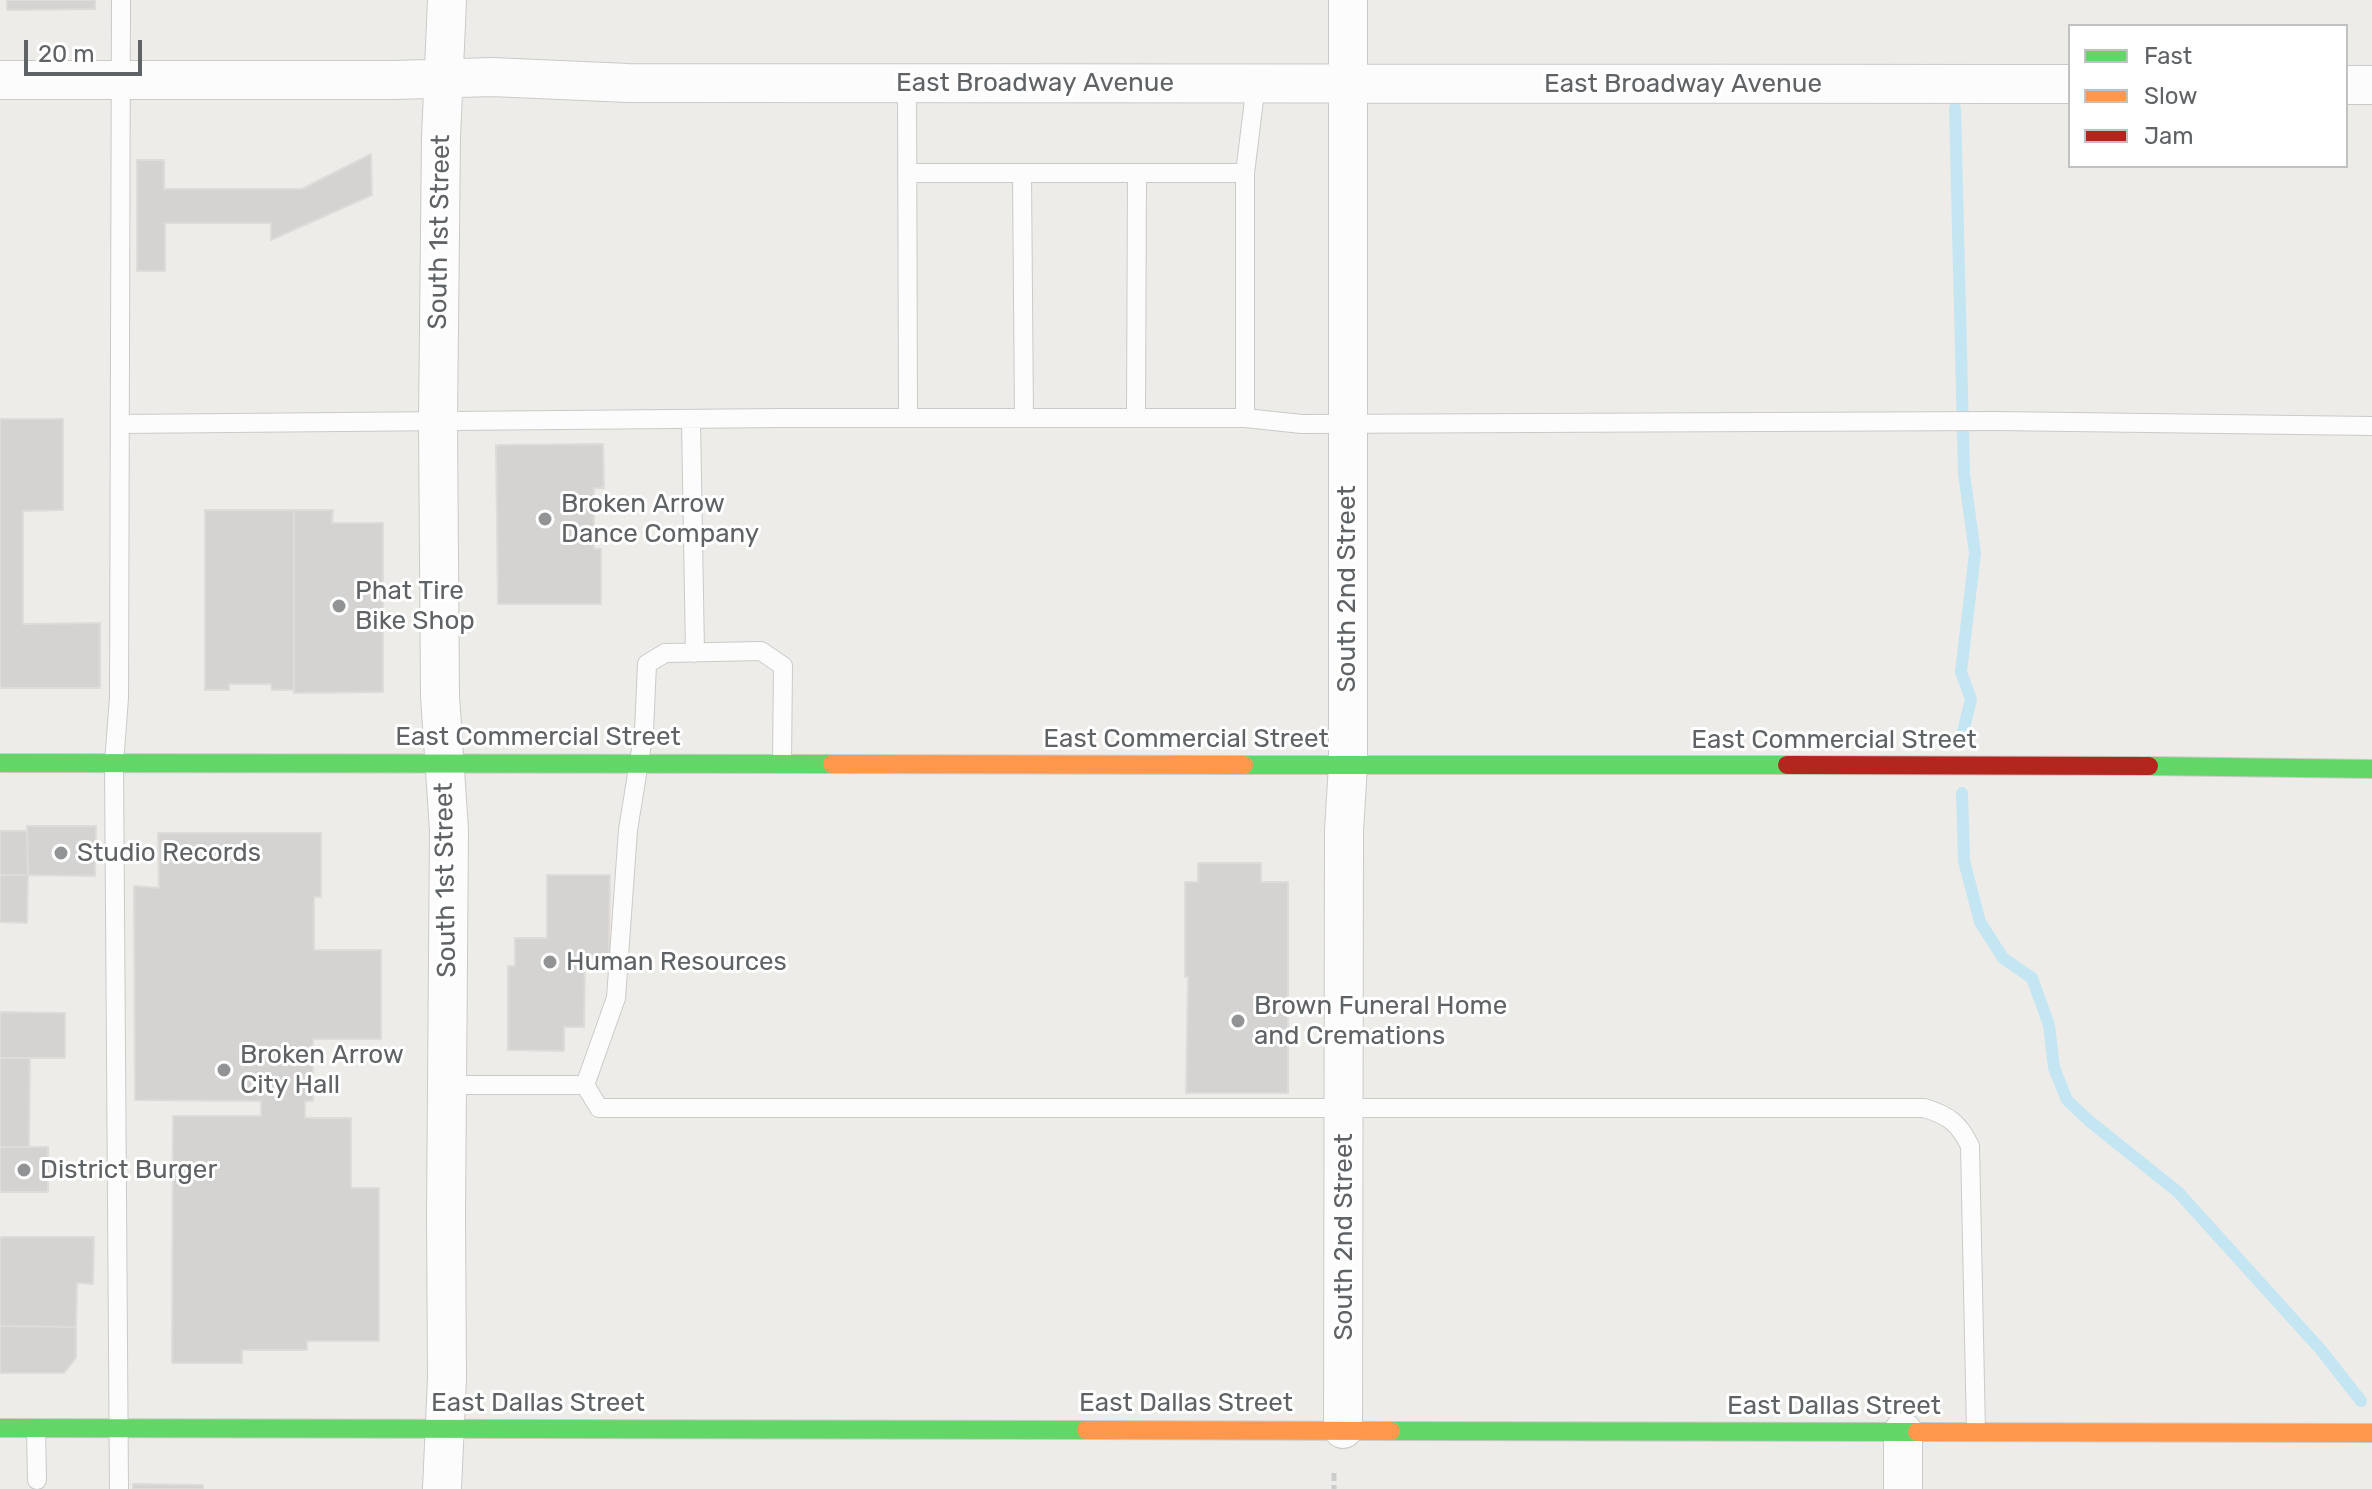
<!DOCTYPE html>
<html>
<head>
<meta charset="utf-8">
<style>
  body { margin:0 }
  #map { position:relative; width:2372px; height:1489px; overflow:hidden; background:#eeece9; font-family:Rubik,sans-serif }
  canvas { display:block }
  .legend { position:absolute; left:2068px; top:24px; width:280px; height:144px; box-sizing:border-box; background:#fff; border:2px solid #bfc1c2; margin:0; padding:10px 14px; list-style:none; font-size:24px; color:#5f6366 }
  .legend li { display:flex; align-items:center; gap:16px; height:40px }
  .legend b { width:40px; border:2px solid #bfc1c2 }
  .scale { position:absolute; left:24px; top:40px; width:118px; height:36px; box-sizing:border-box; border:4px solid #5f6366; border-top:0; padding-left:10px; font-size:24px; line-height:28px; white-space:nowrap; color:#5f6366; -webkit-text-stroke:6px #fff; paint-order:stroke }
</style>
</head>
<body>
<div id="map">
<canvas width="2372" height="1489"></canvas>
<ul class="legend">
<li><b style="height:10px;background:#63d668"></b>Fast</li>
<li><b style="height:10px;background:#ff974d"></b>Slow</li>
<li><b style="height:10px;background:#b3261e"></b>Jam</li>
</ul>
<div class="scale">20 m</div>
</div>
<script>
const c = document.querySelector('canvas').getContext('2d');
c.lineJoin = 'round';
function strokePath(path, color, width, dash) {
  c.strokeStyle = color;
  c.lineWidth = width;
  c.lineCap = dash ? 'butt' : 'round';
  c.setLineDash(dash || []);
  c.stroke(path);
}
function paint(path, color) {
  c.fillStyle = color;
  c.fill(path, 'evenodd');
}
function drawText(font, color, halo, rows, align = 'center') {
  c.font = font + ' Rubik,sans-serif';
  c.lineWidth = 6;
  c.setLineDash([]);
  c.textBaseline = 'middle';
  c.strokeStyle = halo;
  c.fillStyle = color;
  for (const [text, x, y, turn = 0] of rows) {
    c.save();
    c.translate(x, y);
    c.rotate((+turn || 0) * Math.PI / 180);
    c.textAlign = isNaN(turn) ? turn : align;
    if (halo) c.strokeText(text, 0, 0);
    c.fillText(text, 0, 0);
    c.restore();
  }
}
strokePath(new Path2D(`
  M1955 108 1964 474 1975 553 1961 672 1971 699 1961 740
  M1962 793 1964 861 1980 922 2003 958 2032 978 2049 1025 2054 1068 2067 1100 2088 1120 2178 1192 2321 1350 2361 1401`), '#c3e6f2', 12);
const building = new Path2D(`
  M7 0H95V9L7 10Z
  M371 154 372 195 271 240V223H165V271H137V160H164V189H302Z
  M0 419H63V510L23 511V624L100 623V688H0Z
  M603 444 604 488H594V549H601V604H498L496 445Z
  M205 510H294V690H272L271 684H229V690H205Z
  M294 510H333L332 523H383V692L294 693Z
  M27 826H96L95 876 28 875Z
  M0 831H27L28 875H0Z
  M158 833H321V897H314V950H381V1039H313V1101H305V1118H351V1188H379V1341H307V1350H242V1363H172L173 1116H261V1101L135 1100 134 886 159 888Z
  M1198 863H1261V882H1288V1093H1186L1188 977H1185V882H1198Z
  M0 875H28L27 923 0 922Z
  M547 875H610L609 959H585L584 1027H564V1051L508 1050V966H515V938H547Z
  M0 1012 65 1013V1058H0Z
  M0 1058H30L29 1147H0Z
  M0 1147H48V1192H0Z
  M0 1237H94L93 1284 77 1283 76 1327 0 1326Z
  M0 1326 76 1327V1358L64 1373H0Z
  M133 1484 203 1485V1489H133Z`);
paint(building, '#d5d3d2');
strokePath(building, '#dedbd8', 2);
const lane = new Path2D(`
  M907 82 908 418
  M908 173H1245
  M1022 173 1024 418
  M1136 418 1137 173
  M1245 418V173L1256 84
  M691 420 695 653
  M120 424 783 418H1245L1302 424 1996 421 2372 426
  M447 1085H585L599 1108H1924C1948 1115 1959 1123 1970 1146L1976 1432
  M585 1085 616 998 628 830 644 731 647 664 665 653 761 651 783 666 782 764
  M36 1429 37 1480
  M119 1489 114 763 119 698 121 0`);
const street = new Path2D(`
  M0 80H394L492 77 628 83 2070 84
  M2346 85H2372
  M1343 1429 1344 831 1348 765V0
  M1903 1432V1489
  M442 1489 447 1378 446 1215 449 830 440 696 438 421 441 138 447 0`);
const fast = new Path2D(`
  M0 763 832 764
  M1244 765H1787
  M2149 766 2372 769
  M0 1428 1086 1430
  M1391 1431 1917 1432`);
const slow = new Path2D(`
  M832 764 1244 765
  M1086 1430 1391 1431
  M1917 1432 2372 1433`);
const jam = new Path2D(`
  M1787 765 2149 766`);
strokePath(lane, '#cbcac9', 20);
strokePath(street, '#cbcac9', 40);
strokePath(fast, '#cacac9', 20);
strokePath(slow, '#cacac9', 20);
strokePath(jam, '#cacac9', 20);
strokePath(new Path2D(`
  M1334 1473V1489`), '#cbcecb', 5, [8, 4]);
strokePath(lane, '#fcfcfc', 18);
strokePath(street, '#fcfcfc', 38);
strokePath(fast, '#63d668', 18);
strokePath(slow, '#ff974d', 18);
strokePath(jam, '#b3261e', 18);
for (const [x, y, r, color] of [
  [545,519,8,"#919394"],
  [339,606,8,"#919394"],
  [61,853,8,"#919394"],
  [550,962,8,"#919394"],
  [1238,1021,8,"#919394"],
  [224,1070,8,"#919394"],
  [24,1170,8,"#919394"]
]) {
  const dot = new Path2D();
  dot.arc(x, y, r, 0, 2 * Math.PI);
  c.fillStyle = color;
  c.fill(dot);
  strokePath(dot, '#fff', 3);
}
drawText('26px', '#5f6366', '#fff', [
  ["East Broadway Avenue",1035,83],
  ["East Broadway Avenue",1683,84],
  ["South 1st Street",440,232,-89],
  ["South 2nd Street",1347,589,-90],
  ["East Commercial Street",538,737],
  ["East Commercial Street",1186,739],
  ["East Commercial Street",1834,740],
  ["South 1st Street",446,880,-91],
  ["South 2nd Street",1344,1237,-90],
  ["East Dallas Street",538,1403],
  ["East Dallas Street",1186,1403],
  ["East Dallas Street",1834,1406]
]);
drawText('26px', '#5f6366', '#fff', [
  ["Broken Arrow",561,504],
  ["Dance Company",561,534],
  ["Phat Tire",355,591],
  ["Bike Shop",355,621],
  ["Studio Records",77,853],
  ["Human Resources",566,962],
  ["Brown Funeral Home",1254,1006],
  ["and Cremations",1254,1036],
  ["Broken Arrow",240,1055],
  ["City Hall",240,1085],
  ["District Burger",40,1170]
], 'left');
</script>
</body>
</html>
